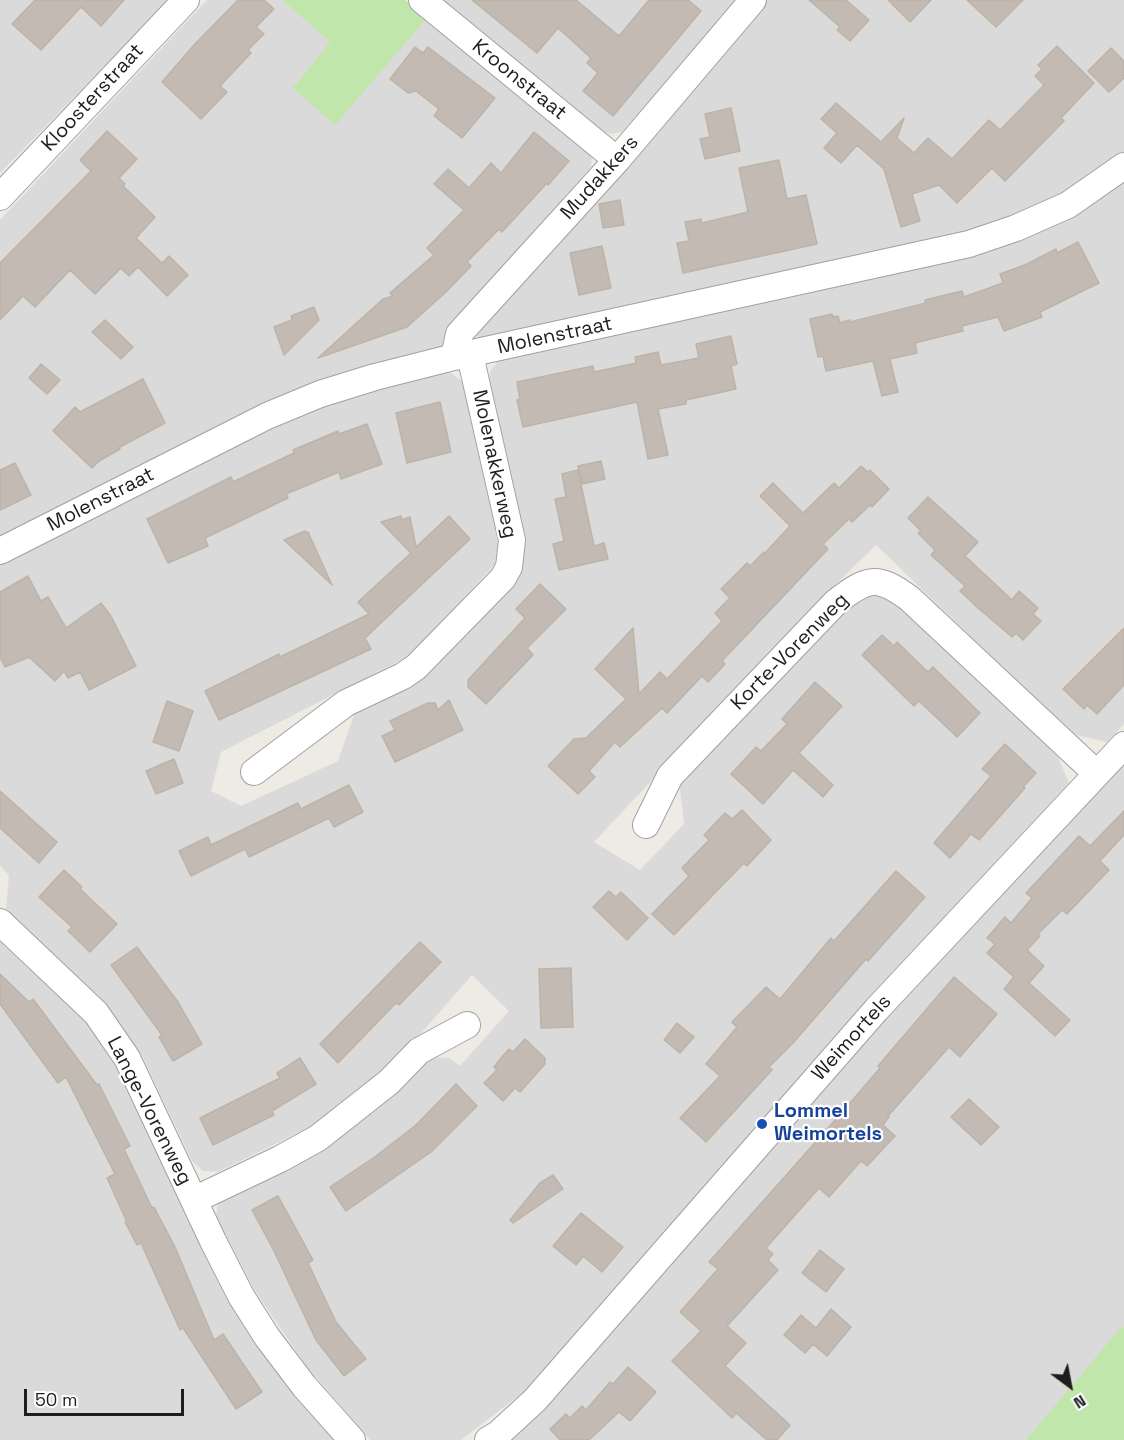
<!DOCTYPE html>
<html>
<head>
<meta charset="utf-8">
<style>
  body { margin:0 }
  #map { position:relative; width:1124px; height:1440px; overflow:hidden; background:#edebe3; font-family:"Space Grotesk",sans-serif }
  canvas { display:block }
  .north { position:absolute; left:1040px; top:1356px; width:60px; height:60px; -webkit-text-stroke:4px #fff; paint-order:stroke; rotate:148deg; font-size:16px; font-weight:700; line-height:24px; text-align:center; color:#1d1d1d }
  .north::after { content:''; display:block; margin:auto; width:21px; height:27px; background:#1d1d1d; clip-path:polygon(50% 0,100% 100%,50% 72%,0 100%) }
  .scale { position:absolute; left:24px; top:1389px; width:160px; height:27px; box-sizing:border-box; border:3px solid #1d1d1d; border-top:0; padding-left:8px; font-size:18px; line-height:21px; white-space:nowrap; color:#1d1d1d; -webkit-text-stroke:4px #fff; paint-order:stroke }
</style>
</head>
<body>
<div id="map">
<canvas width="1124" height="1440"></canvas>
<div class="north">N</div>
<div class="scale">50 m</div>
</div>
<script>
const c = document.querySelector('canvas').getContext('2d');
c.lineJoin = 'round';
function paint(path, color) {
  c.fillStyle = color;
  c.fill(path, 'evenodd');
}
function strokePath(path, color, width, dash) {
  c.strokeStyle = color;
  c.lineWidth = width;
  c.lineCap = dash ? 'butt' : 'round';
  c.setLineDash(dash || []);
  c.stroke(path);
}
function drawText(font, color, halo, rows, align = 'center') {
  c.font = font + ' "Space Grotesk",sans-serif';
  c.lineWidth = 4.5;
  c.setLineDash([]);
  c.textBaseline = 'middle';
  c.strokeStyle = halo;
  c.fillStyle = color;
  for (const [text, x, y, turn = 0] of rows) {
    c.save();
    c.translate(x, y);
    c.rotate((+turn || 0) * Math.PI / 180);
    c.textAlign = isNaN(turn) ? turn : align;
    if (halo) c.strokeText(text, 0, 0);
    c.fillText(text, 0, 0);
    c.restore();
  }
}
paint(new Path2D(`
  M0 0H169L0 173Z
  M207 0H282L331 42 427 18 587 147 592 157 591 167 474 299 447 345 440 349 0 540V220Z
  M442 0H739L622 132 610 134 599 131Z
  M763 0H1124V153L1100 171 1057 197 964 235 481 340 476 335 475 329Z
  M1124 177V724L1107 742 1072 734 876 545 829 591 594 842 640 870 684 824 679 781 847 606 867 595 889 596 1056 752 1069 783 871 997 586 1327 525 1391 461 1440H370L307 1367 253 1288 216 1217 218 1204 225 1196 325 1146 372 1113 429 1057 449 1058 460 1066 509 1011 472 975 402 1055 362 1092 316 1124 218 1172 203 1171 192 1161 142 1056 99 996 6 910 9 875 0 866V561L272 427 322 405 435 372 451 373 463 382 503 543 494 565 411 655 221 752 211 791 241 806 338 761 355 712 514 581 523 562 525 542 490 393 489 378 491 370 498 361 514 353 902 271Z
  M1124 760V1333L1033 1440H507L890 1008Z
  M0 937 92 1026 117 1066 286 1382 335 1440H0Z`), '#dbdada');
paint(new Path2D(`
  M282 0H405L427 18 335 125 293 88 330 42Z
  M1122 1326 1124 1329V1440H1026Z`), '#c1e6ab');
const building = new Path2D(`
  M35 0H124L101 26 81 7 41 50 12 24Z
  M238 0H264L274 9 256 27 264 34 248 50 251 53 220 86 227 92 201 119 162 82 194 45Z
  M472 0H576L619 36 649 0H688L701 11 613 116 583 91 598 73 587 63 591 58 558 28 537 53Z
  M809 0H846L869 20 850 41 837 30 840 27Z
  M888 0H931L910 22Z
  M967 0H1023L996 27Z
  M1057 46 1094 83 1061 118 1064 121 1005 181 992 168 957 203 939 185 912 194 920 221 901 227 884 169 857 145 841 163 824 148 837 133 821 119 836 103 881 142 904 118 897 138 914 153 928 138 952 159 989 120 1000 130 1044 85 1035 76 1042 69 1038 65Z
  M415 47 423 53 428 47 495 98 462 138 434 116 439 109 416 91 408 93 390 79Z
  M1111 48 1124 61V78L1109 92 1088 71Z
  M731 108 740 151 705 159 700 139 710 137 705 114Z
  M107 131 137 159 119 178 125 184 123 186 155 217 136 238 162 263 169 256 188 275 167 296 138 267 129 276 121 268 95 294 70 270 35 307 23 296 0 320V263L91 171 80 160Z
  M534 132 569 161 548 185 547 183 502 232 499 229 467 262 471 266 446 292 407 327 318 358 383 299 393 296 390 293 434 255 427 248 464 210 434 184 448 169 469 188 491 163 501 173Z
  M779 160 787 199 806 195 817 244 683 273 677 243 689 241 685 222 701 219 702 223 748 212 739 168Z
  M620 200 624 225 603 228 599 204Z
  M1078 242 1099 283 1040 312 1042 317 1004 331 998 317 962 326 963 331 915 343 917 353 890 359 898 392 882 396 873 361 826 371 823 356 818 357 810 319 832 314 833 317 838 316 840 323 850 320V322L926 303 925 300 962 291 964 297 1003 283 1000 274 1027 264 1056 249 1057 253Z
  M602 246 611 288 579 295 570 253Z
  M314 307 319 320 284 355 274 327 292 320 291 316Z
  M105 320 133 347 121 359 92 332Z
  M731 336 737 364 731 366 736 389 686 400V404L658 409 668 455 648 459 637 402 523 427 517 400 520 399 517 382 593 366 594 372 636 363 635 357 658 352 661 365 699 358 696 344Z
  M41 364 60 380 47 394 29 378Z
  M143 379 165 423 118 448 120 449 99 461 92 468 53 431 75 407 80 412Z
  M440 402 451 452 407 463 396 413Z
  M367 424 382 464 341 479 339 472 286 494 288 498 205 538 208 546 168 563 147 519 231 477 233 482 294 453 293 450 338 431 339 434Z
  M601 461 605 479 582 484 578 466Z
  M15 463 31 495 0 510V470Z
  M861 466 868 472 870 470 889 489 872 507 870 505 852 522 849 519 823 544 828 549 722 661 725 664 708 682 702 676 667 713 662 708 620 747 615 742 589 771 595 777 578 794 548 766 574 739 586 738 626 699 595 669 633 628 639 694 660 672 667 679 722 621 715 613 730 598 721 589 747 563 750 566 764 552 765 553 790 526 760 496 773 483 803 513 834 483 839 488Z
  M578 470 594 546 604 543 608 559 559 570 553 544 564 541 555 499 566 497 562 474Z
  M928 497 978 542 965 556 1012 600 1019 591 1038 608 1033 614 1041 621 1023 640 1016 633 1012 637 978 608 960 591 965 586 931 555 935 550 918 533 921 531 908 518Z
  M401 516 402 520 410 517 416 547 449 516 470 539 365 638 371 649 219 720 205 691 279 654 280 657 369 614 358 602 411 553 381 522Z
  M305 531 306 533 308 532 332 585 284 540Z
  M28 576 41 601 48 597 66 628 101 603 111 616 136 666 89 690 80 672 68 678 64 671 55 681 29 657 5 667 0 657V592Z
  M540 584 566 609 527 648 533 655 486 704 468 687V680L525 618 516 609Z
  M1124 628V685L1097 714 1087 705 1084 709 1063 689Z
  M882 635 894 646 897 642 928 672 933 667 980 713 957 737 919 701 914 706 862 655Z
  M815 682 842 706 799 753 833 785 823 797 793 770 763 804 731 774 756 747 761 751 787 724 782 719Z
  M449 700 463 730 395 762 382 736 395 730 390 721 428 703H435L438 710Z
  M167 701 193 711 179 751 153 742Z
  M1005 744 1036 773 1023 787 1025 788 979 840 971 834 950 858 934 843 991 776 982 769Z
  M174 759 183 783 156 794 146 771Z
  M349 785 363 812 334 827 329 818 249 857 245 849 191 876 179 851 208 837 211 845 298 803 301 809Z
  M0 791 57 842 39 863 0 828Z
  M742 810 771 840 747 866 744 863 674 935 652 914 689 876 682 868 709 840 704 835 725 813 732 819Z
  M1124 811V835L1100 861 1109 870 1067 914 1062 910 1038 934 1040 936 1027 950 1044 966 1029 983 1070 1020 1055 1036 1004 989 1014 977 987 953 995 944 987 938 1005 917 1011 923 1032 898 1026 893 1079 836 1090 846Z
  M64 870 82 887 80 889 117 924 90 952 68 931 72 927 39 897Z
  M896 871 925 897 868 961 866 959 793 1043 769 1067 772 1070 706 1142 680 1118 720 1076 706 1064 737 1027 732 1022 766 987 780 999 831 938 834 941Z
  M609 891 616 897 621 892 648 918 627 940 593 907Z
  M420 942 441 962 399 1005 396 1003 338 1063 320 1044Z
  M137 947 178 1002 202 1044 173 1061 159 1037 162 1035 111 965Z
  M571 968 573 1027 541 1028 539 969Z
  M0 974 29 1002 33 999 97 1085 99 1084 130 1146 124 1149 152 1208 154 1207 175 1247 214 1340 223 1334 262 1392 236 1409 183 1328 180 1330 141 1243 137 1245 125 1222H127L107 1178 115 1174 66 1077 58 1083 0 1004Z
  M954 977 997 1014 960 1057 949 1047 888 1116 889 1117 883 1125 895 1136 867 1166 861 1161 829 1197 819 1188 766 1248 773 1254 768 1260 778 1270 727 1326 746 1343 725 1366 790 1425 777 1440H767L736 1413 732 1418 672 1361 701 1331 680 1312 718 1269 709 1262 844 1110 880 1068 878 1066Z
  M677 1023 694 1037 680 1053 664 1040Z
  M525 1039 545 1058V1064L520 1092 515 1088 503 1101 484 1083 497 1070 494 1067 501 1058 509 1049 513 1052Z
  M300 1058 316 1084 272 1111 274 1115 213 1145 200 1118 280 1078 277 1073Z
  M456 1084 477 1106 431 1152 346 1211 330 1187 376 1156 416 1125Z
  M969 1099 999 1127 981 1145 951 1117Z
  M553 1175 563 1189 513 1223 510 1220 540 1183Z
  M278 1196 313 1260 308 1263 336 1322 366 1359 344 1376 316 1340 273 1249 252 1210Z
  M581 1213 623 1247 602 1272 583 1256 576 1265 553 1246Z
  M820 1250 844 1269 826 1292 802 1273Z
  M831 1309 851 1327 827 1356 813 1344 805 1353 784 1335 801 1315 816 1328Z
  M628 1367 656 1392 630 1421 619 1412 589 1440H560L550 1429 566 1414 570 1418 582 1406 586 1410 610 1382 613 1384Z`);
paint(building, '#c2bab3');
strokePath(building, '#beb3a6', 1.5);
const street = new Path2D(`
  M422 0 617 160
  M0 197 186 0
  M454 357 459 334 617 160 753 0
  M0 551 267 416 320 394 375 377 454 357 969 244 1016 228 1068 205 1124 166
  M254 772 346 703 403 676 416 667 503 578 509 567 512 540 470 355
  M646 825 670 776 836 602C867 578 877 574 910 599L1096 773
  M0 922 96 1013 127 1058 213 1241 241 1296 267 1337 304 1386 352 1440
  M194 1200 280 1159 318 1138 389 1082 419 1051 467 1025
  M488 1440 498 1434 535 1400 876 1010 1124 745`);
strokePath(street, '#a1a1a1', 28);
strokePath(street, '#fff', 26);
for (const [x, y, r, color] of [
  [762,1124,6,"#1a4fb4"]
]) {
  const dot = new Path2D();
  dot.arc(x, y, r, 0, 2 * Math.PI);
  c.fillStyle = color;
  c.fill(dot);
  strokePath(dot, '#fff', 2);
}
drawText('20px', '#1d1d1d', '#fff', [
  ["Kroonstraat",519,80,39],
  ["Kloosterstraat",93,98,-47],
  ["Mudakkers",600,178,-48],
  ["Molenstraat",555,336,-12],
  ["Molenakkerweg",494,464,78],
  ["Molenstraat",101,500,-27],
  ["Korte-Vorenweg",790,652,-45],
  ["Weimortels",852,1038,-48],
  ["Lange-Vorenweg",149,1111,63]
]);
drawText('bold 20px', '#164399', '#fff', [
  ["Lommel",774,1112],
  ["Weimortels",774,1135]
], 'left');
</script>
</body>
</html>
